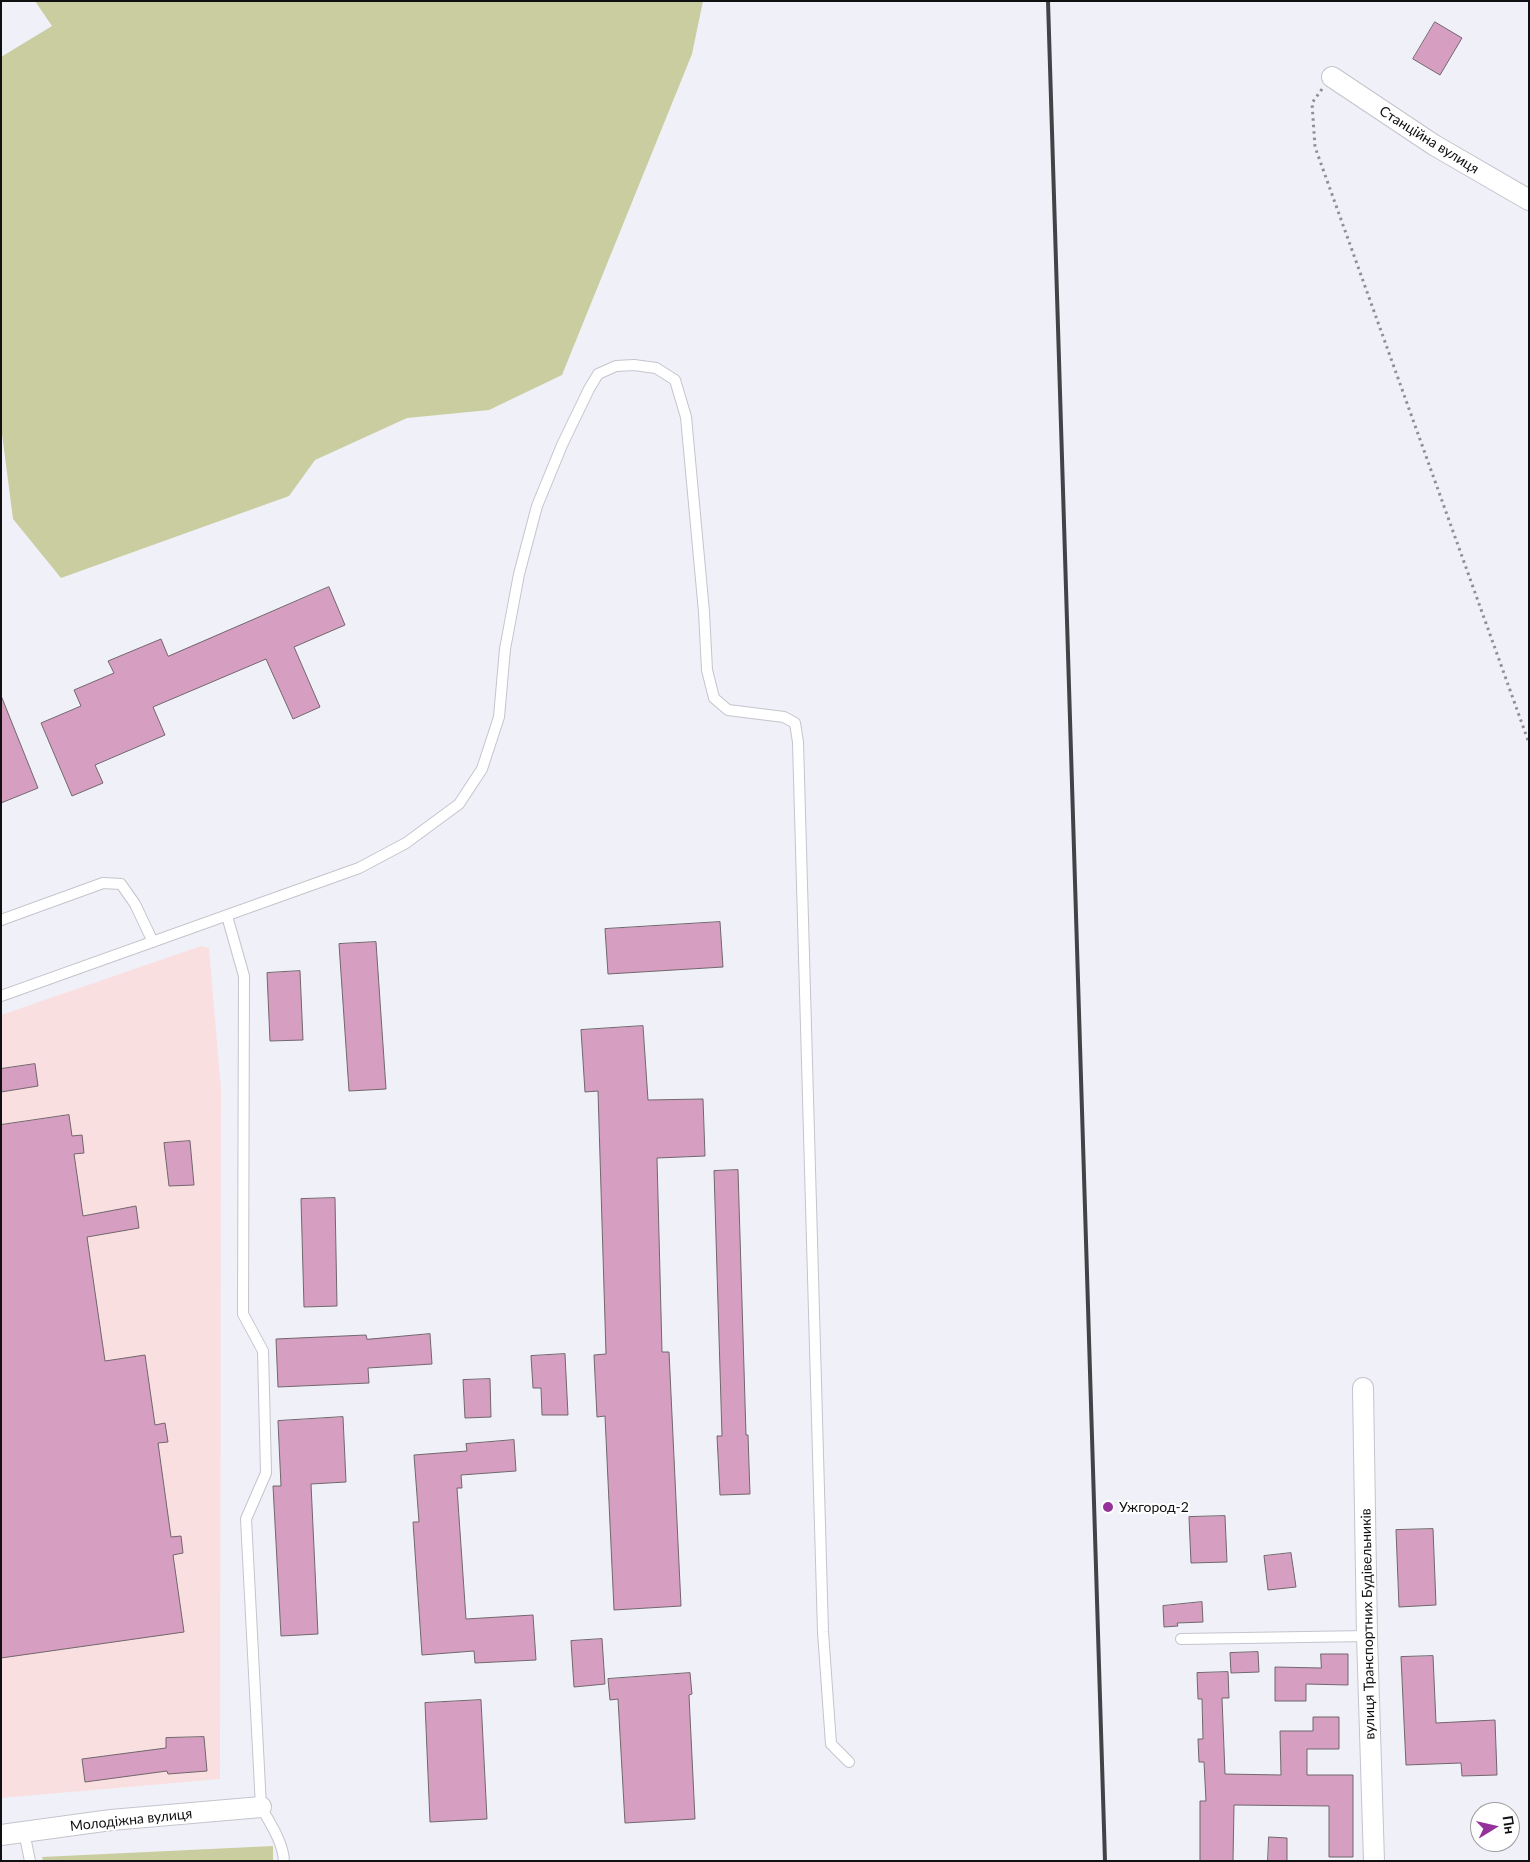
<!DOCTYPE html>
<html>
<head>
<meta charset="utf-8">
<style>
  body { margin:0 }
  #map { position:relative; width:1530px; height:1862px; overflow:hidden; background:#f0f0f9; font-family:Lato,sans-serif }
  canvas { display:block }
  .frame { position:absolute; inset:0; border:2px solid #101013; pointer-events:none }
  .north { position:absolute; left:1470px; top:1802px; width:50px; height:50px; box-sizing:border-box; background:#fff; border:1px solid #9f9fa1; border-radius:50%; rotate:81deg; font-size:14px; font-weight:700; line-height:20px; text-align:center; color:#101013 }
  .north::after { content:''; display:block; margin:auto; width:18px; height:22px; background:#943299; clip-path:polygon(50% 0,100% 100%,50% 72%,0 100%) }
</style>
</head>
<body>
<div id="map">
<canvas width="1530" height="1862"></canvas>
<div class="frame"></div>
<div class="north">Пн</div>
</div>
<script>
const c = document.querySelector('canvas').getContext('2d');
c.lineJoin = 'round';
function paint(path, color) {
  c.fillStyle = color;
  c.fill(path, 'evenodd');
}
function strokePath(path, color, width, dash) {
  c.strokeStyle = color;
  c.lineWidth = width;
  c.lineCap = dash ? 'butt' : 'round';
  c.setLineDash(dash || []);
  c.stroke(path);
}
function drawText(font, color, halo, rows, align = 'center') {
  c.font = font + ' Lato,sans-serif';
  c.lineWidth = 4;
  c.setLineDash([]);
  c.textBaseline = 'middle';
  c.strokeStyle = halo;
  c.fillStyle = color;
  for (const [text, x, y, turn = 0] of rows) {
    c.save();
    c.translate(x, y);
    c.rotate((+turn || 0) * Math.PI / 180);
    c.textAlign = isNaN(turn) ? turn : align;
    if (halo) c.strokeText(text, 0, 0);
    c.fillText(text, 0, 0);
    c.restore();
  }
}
paint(new Path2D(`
  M201 946 209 948 221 1089 220 1779 1 1798V1015Z`), '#fadfe1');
paint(new Path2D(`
  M35 1H703L692 54 562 375 489 410 407 418 315 460 289 496 61 578 13 519 1 426V57L52 26Z
  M273 1846V1861H43L42 1857Z`), '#cacd9f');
const building = new Path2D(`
  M1435 22 1462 38 1440 75 1413 59Z
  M329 587 345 625 294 647 320 707 293 719 266 659 153 707 165 735 95 765 103 783 72 796 41 723 81 706 74 690 114 673 108 661 161 639 168 656Z
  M2 698 38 788 1 803V699Z
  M720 922 723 967 608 974 605 929Z
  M376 942 386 1089 349 1091 339 944Z
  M300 971 303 1040 270 1041 267 973Z
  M643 1026 648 1100 703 1099 705 1156 657 1158 662 1352H669L681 1606 614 1610 605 1416 597 1417 594 1355 606 1354 598 1091 585 1092 581 1030Z
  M35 1064 38 1086 1 1092V1069Z
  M69 1115 72 1136 82 1135 84 1153 74 1154 83 1216 136 1206 139 1228 87 1237 105 1361 145 1355 155 1425 165 1423 168 1442 158 1443 171 1537 181 1536 183 1553 173 1555 184 1632 1 1658V1125Z
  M190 1141 194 1185 169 1186 164 1143Z
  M738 1170 746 1435H748L750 1494 720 1495 717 1436H722L714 1171Z
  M335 1198 337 1306 304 1307 301 1199Z
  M430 1334 432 1364 368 1368 369 1383 278 1387 276 1339 366 1335 367 1339Z
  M565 1354 568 1415H542L541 1388H533L531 1356Z
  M490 1379 491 1417 465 1418 463 1380Z
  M343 1417 346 1482 311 1484 318 1634 281 1636 273 1486H281L278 1421Z
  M514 1440 516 1471 461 1475 462 1488H457L466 1619 533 1615 536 1660 475 1663 474 1651 422 1655 413 1522H419L414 1455 467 1451 466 1444Z
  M1225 1516 1227 1562 1191 1563 1189 1517Z
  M1433 1529 1436 1605 1399 1607 1396 1530Z
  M1291 1553 1296 1587 1268 1590 1264 1556Z
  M1202 1602 1203 1622 1177 1623 1178 1626 1164 1627 1163 1606Z
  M602 1639 605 1684 574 1687 571 1641Z
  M1258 1652 1259 1672 1231 1673 1230 1653Z
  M1321 1654H1348V1685L1306 1684V1701H1275V1667L1321 1668Z
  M1433 1656 1436 1723 1495 1720 1497 1775 1462 1776 1461 1763 1406 1765 1401 1657Z
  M1228 1672 1229 1698H1222L1225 1774 1281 1775 1280 1731H1313V1717H1339V1749H1307V1775H1353V1857H1329V1806L1234 1805 1233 1861H1200V1801H1206L1204 1762H1199L1198 1739H1203L1202 1699H1198L1197 1673Z
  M690 1673 692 1694 689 1695 695 1819 625 1823 618 1699 610 1700 608 1679Z
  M481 1700 487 1819 430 1822 425 1703Z
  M204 1737 207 1771 168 1774 167 1771 85 1782 82 1759 166 1748V1738Z
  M1269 1837 1287 1838V1861H1268Z`);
paint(building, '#d69ec0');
strokePath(building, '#70676c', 1);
const service = new Path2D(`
  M227 916 244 976 243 1314 263 1351 266 1473 246 1519 261 1807C270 1823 283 1842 284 1861
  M1 920 103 883 121 884 135 904 153 942
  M1 996 359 868 406 843 459 804 482 769 499 717 505 649 519 574 537 506 562 445 589 389 598 374 616 366 634 365 656 368 675 380 686 417 704 612 707 670 714 698 728 710 784 717 795 723 798 742 823 1632 831 1744 849 1762
  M1181 1639 1367 1636
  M24 1832 30 1861`);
const minor = new Path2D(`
  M1332 77 1434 145 1529 200
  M1363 1388 1367 1636 1374 1861
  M1 1835 111 1820 261 1807`);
strokePath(service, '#c5c4cd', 12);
strokePath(minor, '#c5c4cd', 22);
strokePath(new Path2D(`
  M1322 89 1312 103 1315 147 1529 743`), '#8f8f95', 3, [2.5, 4]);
strokePath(service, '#fff', 10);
strokePath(minor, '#fff', 20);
strokePath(new Path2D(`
  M1048 1 1105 1861`), '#424247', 4);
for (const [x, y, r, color] of [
  [1108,1507,6,"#943299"]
]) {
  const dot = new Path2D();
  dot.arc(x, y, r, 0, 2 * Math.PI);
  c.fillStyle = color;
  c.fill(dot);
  strokePath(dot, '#fff', 2);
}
drawText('14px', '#101013', '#fff', [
  ["Станційна вулиця",1429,140,32],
  ["вулиця Транспортних Будівельників",1368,1624,-91],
  ["Молодіжна вулиця",131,1820,-6]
]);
drawText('14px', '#101013', '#fff', [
  ["Ужгород-2",1119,1507]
], 'left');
</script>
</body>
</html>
